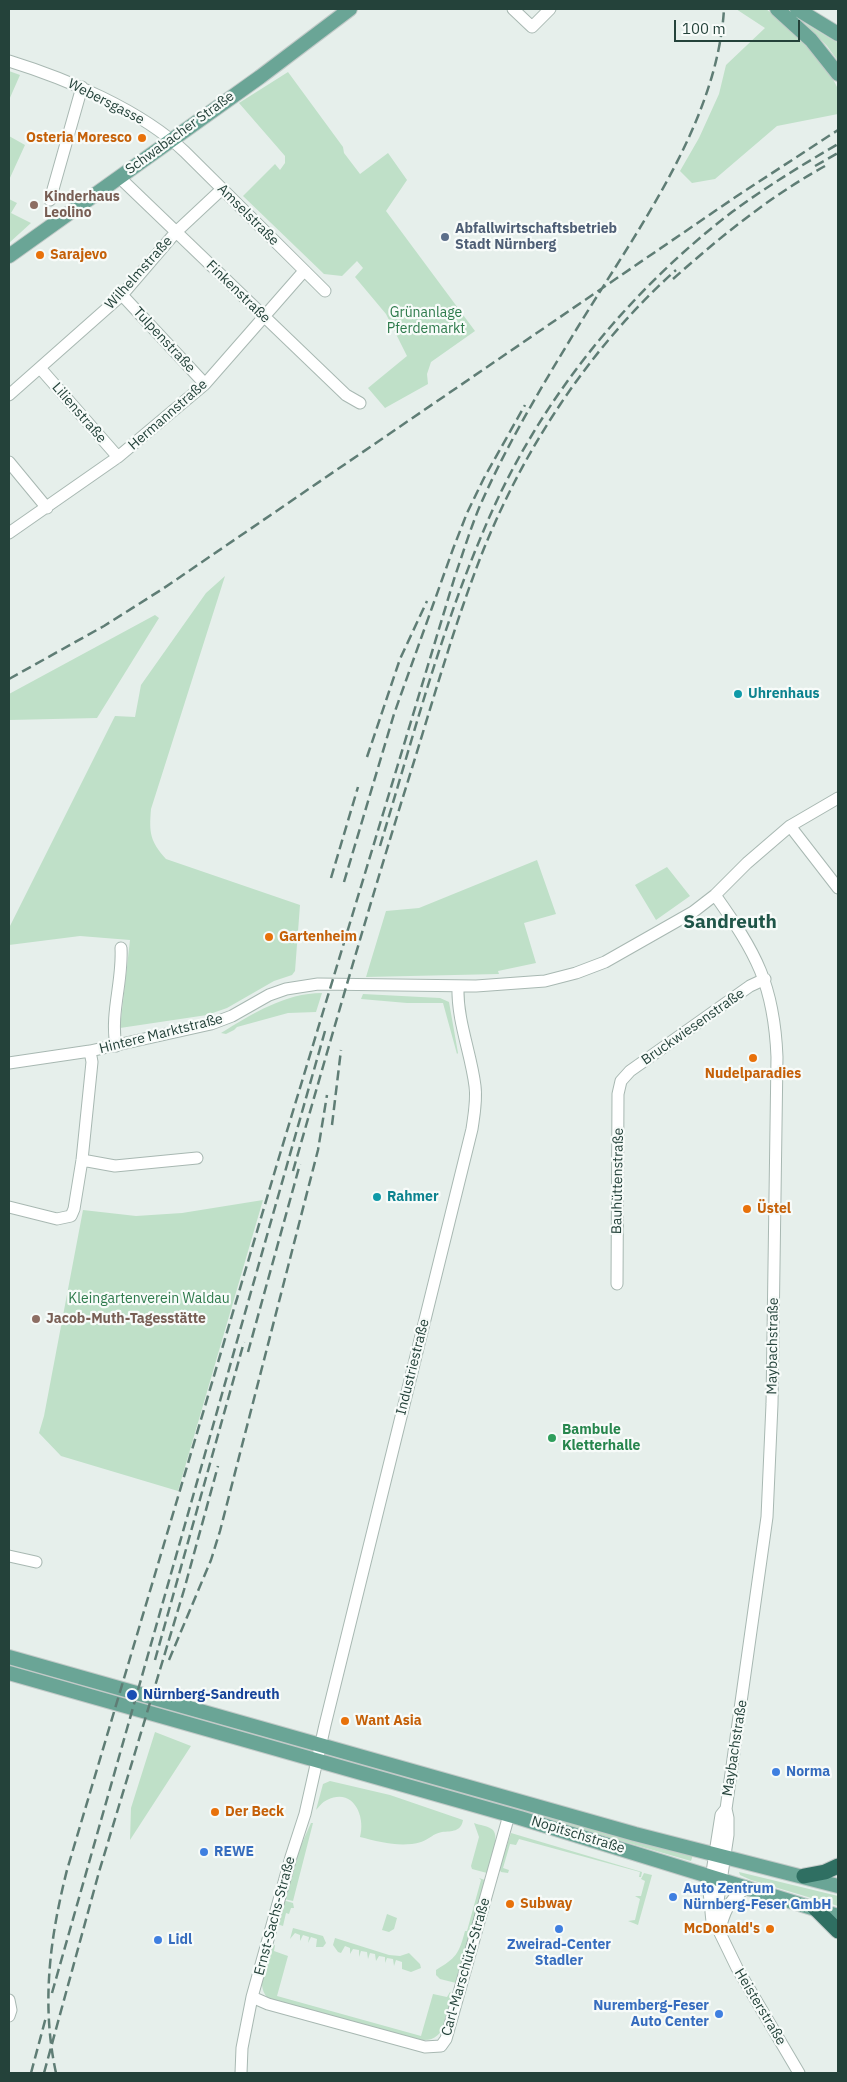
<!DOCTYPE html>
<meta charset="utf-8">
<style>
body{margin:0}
#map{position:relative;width:847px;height:2082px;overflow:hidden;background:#e6efeb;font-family:"IBM Plex Sans",sans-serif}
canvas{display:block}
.frame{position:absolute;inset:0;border:10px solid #24423a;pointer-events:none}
.scale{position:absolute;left:674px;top:20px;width:126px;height:22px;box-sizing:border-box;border:2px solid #24423a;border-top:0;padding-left:6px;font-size:15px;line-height:18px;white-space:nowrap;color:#24423a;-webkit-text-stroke:4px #f7fbf9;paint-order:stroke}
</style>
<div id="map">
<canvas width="847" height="2082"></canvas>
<div class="frame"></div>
<div class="scale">100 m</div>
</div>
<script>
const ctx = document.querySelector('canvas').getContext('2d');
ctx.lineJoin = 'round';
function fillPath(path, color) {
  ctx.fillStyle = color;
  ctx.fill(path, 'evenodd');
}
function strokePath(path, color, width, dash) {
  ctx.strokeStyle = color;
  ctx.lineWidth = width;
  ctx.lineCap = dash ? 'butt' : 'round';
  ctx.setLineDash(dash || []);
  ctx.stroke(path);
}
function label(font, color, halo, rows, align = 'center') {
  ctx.font = font + ' "IBM Plex Sans",sans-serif';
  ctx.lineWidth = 4.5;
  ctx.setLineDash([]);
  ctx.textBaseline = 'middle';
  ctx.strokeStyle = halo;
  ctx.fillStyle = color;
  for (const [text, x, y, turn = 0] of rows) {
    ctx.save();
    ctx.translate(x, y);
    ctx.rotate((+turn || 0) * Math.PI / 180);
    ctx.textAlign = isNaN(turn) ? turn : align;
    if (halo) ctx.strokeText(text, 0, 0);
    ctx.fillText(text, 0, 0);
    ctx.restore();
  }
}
const green = new Path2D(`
 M736,9H766C785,23 829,66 837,87C840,94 838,106 838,114L777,126L715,179L692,183L680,171L699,138L719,94L726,65L765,28Z
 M803,22L838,43V61L827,46Z
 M9,71L20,75L9,100Z
 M288,72L343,147L344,153L360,174L388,153L407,180L386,211L475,331L431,362L427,374L428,384L385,408L368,388L407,356L386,314L355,277L363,268L357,261L342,276L324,274L243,196L275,164L280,170L285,163V156L239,103Z
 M9,136L25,145L9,180Z
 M9,199L17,203L11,213L31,223L9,243Z
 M225,576L151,809C149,833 150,841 166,859L300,905L295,971L292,975L274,981L227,1008L207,1015L120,1028L130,940L80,936L9,945V928L115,716L135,717L141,685L206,593Z
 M155,615L159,618L97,718L9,720V694Z
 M537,860L556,914L524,923L536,963L498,971L499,974L366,977L386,911L419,908Z
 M667,867L690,896L656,920L635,885Z
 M322,993L316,1012L288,1013L237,1027L234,1030L226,1034L221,1033C252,1014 285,993 322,993Z
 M363,994L440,998L449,1002L458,1053L457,1054L443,1003H407L361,999Z
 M263,1200L178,1491L61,1456L39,1433L44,1416L83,1210L136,1216L182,1213Z
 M155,1732L191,1746L130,1840L131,1808Z
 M410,1780L450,1787L693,1855L691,1861Z
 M330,1781L390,1795L463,1820C461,1832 452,1831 442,1832C434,1833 428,1840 421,1842C401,1848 380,1842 360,1837C366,1816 353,1787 327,1800C322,1802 319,1807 316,1810L323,1784Z
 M311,1823H313L293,1901L284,1899L298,1852Z
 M474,1823C479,1825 489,1826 493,1830C500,1838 490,1863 487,1873L472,1869L471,1866L479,1837Z
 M511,1833L642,1872L641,1877H639L640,1872L519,1839L516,1845L510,1844L503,1868L509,1870L508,1873L501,1872L499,1869Z
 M739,1872L838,1896V1906L751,1880L740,1875Z
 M644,1873L652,1875L638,1925L628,1921L635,1920L640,1899L635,1896H641L645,1881L641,1879Z
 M479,1878L485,1880L456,1983L440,1979L436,1975V1970C456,1958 459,1954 465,1931H467L481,1880Z
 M283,1900L293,1903L294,1908H291L289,1914L286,1913L283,1926L277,1924Z
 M387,1914L397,1918L394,1929L389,1932L382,1930Z
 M293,1928L323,1936L326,1943L323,1947H316L317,1939L311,1937L308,1943L309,1937L303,1935L300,1941V1935L295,1933L290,1939Z
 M335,1938L389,1955L400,1956L409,1953L420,1964L421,1968L411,1972L402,1969V1962L396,1960L394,1966L393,1959L387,1958L385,1963V1957L379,1956L376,1961L375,1954L370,1953L368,1959L367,1952L361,1951L359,1957V1950L353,1949L350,1954V1948L345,1946L341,1953L338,1952L333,1945Z
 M275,1945L274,1951L288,1956L277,1996L421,2036L433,1994L447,1997L450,1992L453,1996C448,2013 446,2042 422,2040L270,2000C254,1987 266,1964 270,1947Z`);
const minor = new Path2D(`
 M513,9L532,27L550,9
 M9,61C67,79 141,110 185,152L325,291
 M119,177L346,395L360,403
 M50,200L82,87
 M122,295L205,384
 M40,368L118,457
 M9,395L122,295L176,232L222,189
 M9,462L47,508
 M9,533L118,457L205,384L304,271
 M790,826L838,888
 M715,895C756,953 774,984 777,1057L772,1404L767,1517L726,1809L728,1818V1835L718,1901L719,1931L737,1968L799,2073
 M116,1046C110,1013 123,981 121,948
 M9,1063L90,1051L211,1024L232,1016L269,995L286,989L318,984L476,986L545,981L576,973L605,962L693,912L715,895L747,863L790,826L838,798
 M82,1160L115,1166L197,1158
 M9,1207L57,1219L71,1216L74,1209L82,1160L92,1062L90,1051
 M617,1284L618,1094L621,1081L630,1071L750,986L765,979
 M9,1556L36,1562
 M712,1922L709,1891L721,1815L725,1810
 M721,1925C726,1907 732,1897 748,1887
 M252,1997L268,2004L425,2047L441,2046L446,2039L509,1815
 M9,2000L11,2010L9,2016
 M241,2073L242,2048L252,1997L291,1857L305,1814L325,1725L472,1129C474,1115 477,1100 475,1086C471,1053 457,1021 458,987`);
const major = new Path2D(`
 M777,9L811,40L838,74
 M797,9L838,34
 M9,256L260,77L350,9
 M9,1657L635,1834L838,1886
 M9,1673L520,1818L838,1916`);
const highway = new Path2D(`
 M804,1876L825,1872L838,1866
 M815,1908L838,1931`);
const rail = new Path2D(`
 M815,166L838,153
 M673,279C720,237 769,197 825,166
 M9,679L104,626L164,588L737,196L838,130
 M367,757L400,659L427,601
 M380,846C412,741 440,633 483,532C535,406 624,295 732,212C766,187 802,165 838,144
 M331,878L358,787
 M344,882L394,714L453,549L467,513L484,478L525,405
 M332,1125L341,1050
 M293,1171C330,1042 367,913 407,784C431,708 452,631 481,556C523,449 590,347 676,270
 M248,1352L300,1164
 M155,1660L244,1342
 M169,1660L211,1560L220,1531L318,1150L327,1095
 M52,1993L325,1031
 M31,2073L46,2017
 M44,2073L99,1872L184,1590L218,1466
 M56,2073C41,2004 50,1937 67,1870L280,1154L455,576C463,553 470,530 479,508C505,448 539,391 573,335C632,237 717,126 724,9`);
const markers = [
 [142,138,5,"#e8710a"],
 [34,205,5,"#8d6e63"],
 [445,237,5,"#5c6f8a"],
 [40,255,5,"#e8710a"],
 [738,694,5,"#0f9aa8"],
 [269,937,5,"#e8710a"],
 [753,1058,5,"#e8710a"],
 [377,1197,5,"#0f9aa8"],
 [747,1209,5,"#e8710a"],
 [36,1319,5,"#8d6e63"],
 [552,1438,5,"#2e9e5b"],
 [132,1695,6,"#1a4fb4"],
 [345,1721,5,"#e8710a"],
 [776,1772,5,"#3f7fe0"],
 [215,1812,5,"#e8710a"],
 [204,1852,5,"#3f7fe0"],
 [673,1897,5,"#3f7fe0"],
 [510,1904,5,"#e8710a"],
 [559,1929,5,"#3f7fe0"],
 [770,1929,5,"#e8710a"],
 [158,1940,5,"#3f7fe0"],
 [719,2014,5,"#3f7fe0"]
];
const streetNames = [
 ["Webersgasse",106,102,27],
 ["Schwabacher Straße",180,133,-36],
 ["Amselstraße",248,215,45],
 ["Wilhelmstraße",139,273,-48],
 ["Finkenstraße",238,292,44],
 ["Tulpenstraße",164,340,47],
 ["Lilienstraße",79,413,49],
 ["Hermannstraße",168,415,-41],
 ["Bruckwiesenstraße",693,1027,-35],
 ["Hintere Marktstraße",161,1034,-14],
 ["Bauhüttenstraße",618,1181,-89],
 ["Maybachstraße",773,1346,-89],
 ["Industriestraße",413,1367,-76],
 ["Maybachstraße",735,1748,-81],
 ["Nopitschstraße",578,1835,17],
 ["Ernst-Sachs-Straße",275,1916,-75],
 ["Carl-Marschütz-Straße",466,1967,-74],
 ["Heisterstraße",760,2007,59]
];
const foodNames = [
 ["Osteria Moresco",132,138,"right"],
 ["Sarajevo",50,255],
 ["Gartenheim",279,937],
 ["Nudelparadies",753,1074,"center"],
 ["Üstel",757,1209],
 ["Want Asia",355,1721],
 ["Der Beck",225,1812],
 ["Subway",520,1904],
 ["McDonald's",760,1929,"right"]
];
const educationNames = [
 ["Kinderhaus",44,197],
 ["Leolino",44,213],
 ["Jacob-Muth-Tagesstätte",46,1319]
];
const serviceNames = [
 ["Abfallwirtschaftsbetrieb",455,229],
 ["Stadt Nürnberg",455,245]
];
const parkNames = [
 ["Grünanlage",426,313],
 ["Pferdemarkt",426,329],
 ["Kleingartenverein Waldau",149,1299]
];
const cultureNames = [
 ["Uhrenhaus",748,694],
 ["Rahmer",387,1197]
];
const leisureNames = [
 ["Bambule",562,1430],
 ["Kletterhalle",562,1446]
];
const transitNames = [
 ["Nürnberg-Sandreuth",143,1695]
];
const shopNames = [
 ["Norma",786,1772],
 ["REWE",214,1852],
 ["Auto Zentrum",683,1889],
 ["Nürnberg-Feser GmbH",683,1905],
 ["Lidl",168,1940],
 ["Zweirad-Center",559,1945,"center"],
 ["Stadler",559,1961,"center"],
 ["Nuremberg-Feser",709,2006,"right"],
 ["Auto Center",709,2022,"right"]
];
const districtNames = [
 ["Sandreuth",730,923]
];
fillPath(green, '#bfe0c8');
strokePath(minor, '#a8b8b2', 13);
strokePath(major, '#c2cac8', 16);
strokePath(highway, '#c2cac8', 17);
strokePath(minor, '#fff', 11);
strokePath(major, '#6aa596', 14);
strokePath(highway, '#2f6f62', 15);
strokePath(rail, '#5f7d75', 2.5, [10, 5]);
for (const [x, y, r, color] of markers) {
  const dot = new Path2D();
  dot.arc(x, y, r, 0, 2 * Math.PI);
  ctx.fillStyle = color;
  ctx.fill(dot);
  strokePath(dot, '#f7fbf9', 2);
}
label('14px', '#24423a', '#f7fbf9', streetNames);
label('bold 14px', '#c56008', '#f7fbf9', foodNames, 'left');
label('bold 14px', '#785e54', '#f7fbf9', educationNames, 'left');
label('bold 14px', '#4e5e75', '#f7fbf9', serviceNames, 'left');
label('14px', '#2d7a4b', '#f7fbf9', parkNames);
label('bold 14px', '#0d838f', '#f7fbf9', cultureNames, 'left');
label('bold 14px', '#27864d', '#f7fbf9', leisureNames, 'left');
label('bold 14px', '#164399', '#f7fbf9', transitNames, 'left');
label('bold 14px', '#366cbe', '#f7fbf9', shopNames, 'left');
label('bold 19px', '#1f5548', '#f7fbf9', districtNames);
</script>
